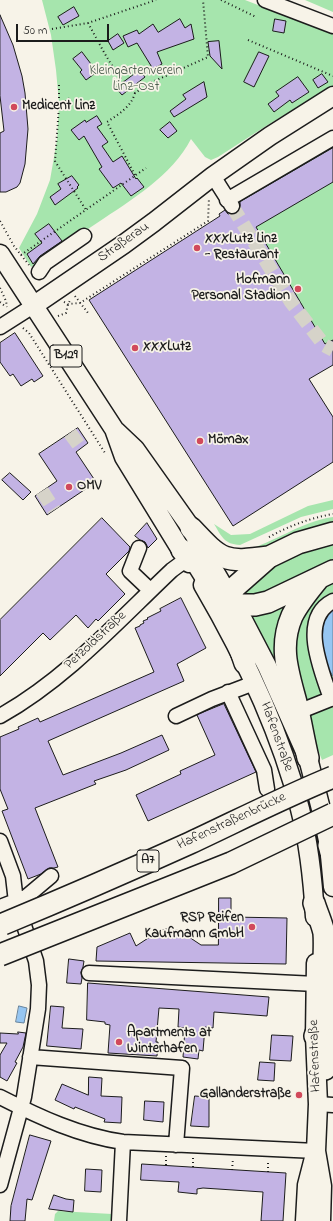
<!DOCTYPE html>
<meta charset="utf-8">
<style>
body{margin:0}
#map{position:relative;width:333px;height:1221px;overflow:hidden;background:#f7f3e8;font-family:"Indie Flower",sans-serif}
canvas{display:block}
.scale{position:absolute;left:16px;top:24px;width:93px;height:18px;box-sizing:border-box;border:2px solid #1c1c1c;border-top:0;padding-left:5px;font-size:12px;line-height:14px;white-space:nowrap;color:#1c1c1c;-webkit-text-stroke:3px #f7f3e8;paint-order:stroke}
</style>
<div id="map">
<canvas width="333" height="1221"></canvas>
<div class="scale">50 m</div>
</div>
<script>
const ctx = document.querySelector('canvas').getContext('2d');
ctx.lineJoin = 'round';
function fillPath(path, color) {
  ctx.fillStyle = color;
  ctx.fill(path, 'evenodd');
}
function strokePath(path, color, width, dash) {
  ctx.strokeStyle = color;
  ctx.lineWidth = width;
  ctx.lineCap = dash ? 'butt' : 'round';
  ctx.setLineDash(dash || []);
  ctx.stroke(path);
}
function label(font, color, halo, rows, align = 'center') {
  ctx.font = font + ' "Indie Flower",sans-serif';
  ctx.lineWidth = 3.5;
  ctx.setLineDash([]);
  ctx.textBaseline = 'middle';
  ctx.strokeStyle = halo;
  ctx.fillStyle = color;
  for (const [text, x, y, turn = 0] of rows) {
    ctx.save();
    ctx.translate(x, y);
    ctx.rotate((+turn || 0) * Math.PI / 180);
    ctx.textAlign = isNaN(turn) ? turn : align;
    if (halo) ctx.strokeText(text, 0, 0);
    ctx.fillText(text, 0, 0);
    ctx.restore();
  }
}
const green = new Path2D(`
 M42,0H245L333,34V86L266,126L218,157L211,160L205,157L191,139C172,176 131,200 97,223C75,238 53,252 31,267L19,248L37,214L50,180L57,140L59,103L56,70L51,35Z
 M305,0H333V12Z
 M333,147V365L313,376L219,214Z
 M333,500V509L301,517L240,545C224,544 222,537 214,524L231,535L250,534L308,506Z
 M333,517V523L255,554L243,551C274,543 300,522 333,517Z
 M333,541V560L325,564L286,589L240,599L247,583L299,551Z
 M333,583V755L322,760L301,707L292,630L315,591Z
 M292,599L279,673L263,639L251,617V614Z
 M58,1211L112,1214L111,1221H54L55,1214Z`);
const water = new Path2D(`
 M333,606V676L325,663L317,630Z
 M19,1006L27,1008L24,1023L16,1022Z`);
const building = new Path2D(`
 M74,7L79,16L63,25L58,17Z
 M0,15L13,45L22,76L25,93L28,129L25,164L20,183L17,187L6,192H0V133L4,131L0,96Z
 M180,19L185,28L191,24L194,39L157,52L162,64L153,69L137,43L128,47L123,36L137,30L139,34L153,24L158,32Z
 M275,19L286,21L284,33L273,31Z
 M118,34L124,43L113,50L108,41Z
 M219,41L222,69L210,56L208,42Z
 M82,52L97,72L86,80L80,72L82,70L73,59Z
 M259,52L269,56L254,87L244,82Z
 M140,70L145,77L122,95L116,88Z
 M322,74L328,82L318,88L313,80Z
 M298,77L309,92L292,103L290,100L274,112L268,104L279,96L276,92Z
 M204,82L207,97L174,117L170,111L186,99L183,95Z
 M97,116L102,124L97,127L108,142L102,146L113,162L122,156L136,179L137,178L144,187L131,196L121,183L113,188L99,169L102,167L84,136L79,140L71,130L85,120L86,122Z
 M170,122L177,131L168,138L160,130Z
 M333,148V182L256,227L325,344L333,340V365L309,379L333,417V462L233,526L89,300L220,216L219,214L225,210L228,214L236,213L240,210V202Z
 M72,176L79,185L77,187L78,188L55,205L50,197L61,189L58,184Z
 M49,224L62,241L40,256L33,264L27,254L42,243L35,234Z
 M15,333L43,376L34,382L32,379L21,386L13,374L10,376L0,362V343Z
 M78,428L88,443L76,452L96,482L47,515L35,496L57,481L39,454Z
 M10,473L31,492L23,500L2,480Z
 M102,518L130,547L129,551L106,574L125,594L98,621L96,619L88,628L76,615L50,640L43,633L0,676V620Z
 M147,523L157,539L148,548L145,542L140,540L135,536Z
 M181,598L206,648L177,664L184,681L48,741L63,775L121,753L162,735L169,750L126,770L94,781L96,784L35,808L58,867L54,868H49L41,874L28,879L2,811L8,809L0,789V737L19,729L18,727L38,718L40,722L154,672L135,628L140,626V625L144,623L143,621L148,619L147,618L161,611L160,609Z
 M224,704L256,772L148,821L136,795L181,774L180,771L215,755L197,715Z
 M219,898H231V917L287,918L286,964L96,961L97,947L130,933L136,946L159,931L170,928L180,931L201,945H218Z
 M69,959L84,961L83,967L81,972L82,978L81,984L67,983Z
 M88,983L269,997L267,1016L214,1012L213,1028L205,1027L203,1051L199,1050L198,1059L183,1057L185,1028L178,1027L179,1009L159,1008L156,1042H158L157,1056L108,1053L110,1025L105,1024V1022L87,1020Z
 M51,1006L64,1007L62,1028L83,1029L81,1049L47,1046Z
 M18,1032L26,1033L23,1047L15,1062L17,1063L7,1081L0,1077V1055L7,1043H0V1033L18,1034Z
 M272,1035L293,1036L291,1061L270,1060Z
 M260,1062L275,1063L274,1081L258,1080Z
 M89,1077L102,1078L101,1096L122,1097L121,1123L104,1122L105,1119L75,1107L74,1109L55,1100L62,1084L88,1095Z
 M195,1096L209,1097V1127L191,1126Z
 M145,1101L164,1102L163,1122L144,1120Z
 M30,1135L51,1141L32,1200L27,1199L25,1221H10L11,1206Z
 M142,1164L286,1173L283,1221H261L263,1192L203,1188L197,1189V1194L178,1192L179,1182L141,1180Z
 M86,1169L102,1170L101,1192L85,1191Z
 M54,1195L66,1199L74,1200L73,1212L49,1209Z`);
const minorTunnel = new Path2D(`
 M232,206L291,302L324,345L333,350
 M70,433L81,448
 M42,491L54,510`);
const path = new Path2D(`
 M221,0L256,17
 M88,23C101,46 114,75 135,93L150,83L208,57L203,0
 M52,29L88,23L156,0
 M248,40L333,76
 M59,85V106L55,161L58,166L86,210
 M135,93C131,107 119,114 107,122L135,175
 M59,106L70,98
 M0,221L14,246L29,265
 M21,255L146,168
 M0,288L6,301L7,307
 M75,296L88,313
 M0,302L6,307
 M64,302L68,304L80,303L208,221L209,198
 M58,316L66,313L68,304L71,299
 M23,328L29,333L105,453
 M269,537C289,526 310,518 333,514
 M166,1165V1156
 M193,1167V1158
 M232,1170L233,1159
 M268,1172V1161`);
const minor = new Path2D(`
 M265,0L333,26
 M213,176L232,206
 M227,200L333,138
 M39,272L45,263L84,236
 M0,327L33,306
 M139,548L130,571L150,590
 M228,692L264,770L267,789
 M331,699C322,671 298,619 333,601
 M298,712L333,698
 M0,716C66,679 118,621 172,570L187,559
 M176,716L212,699L254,683
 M0,841L13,876L16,902L36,961L39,985L38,1009L24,1097L0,1185
 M0,907L26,897L51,876
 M89,973L316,984
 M30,1057L182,1068L176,1145
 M0,1097C39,1117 80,1136 123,1142L316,1151
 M318,1104L333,1105
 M119,1221L123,1142`);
const major = new Path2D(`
 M0,254L114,429L124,457L189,563
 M33,306L124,244L154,222L213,176L270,136L333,96
 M116,431L135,449L191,528L201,548L243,620L267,666L308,758L322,813L329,845L333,887
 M203,585C244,655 280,730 300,809C309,844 313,881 315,917
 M316,963L315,1036L318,1104L316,1151L322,1186L321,1221
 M325,1068L333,1016
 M305,1221L307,1185L315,1154`);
const highway = new Path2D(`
 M191,528C222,561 224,563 269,557
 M182,550L197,563L217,595L228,601L242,605H255L268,602L333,571
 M245,663L228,613V603L231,593L235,587L269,557L298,543L333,533
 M308,758C304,741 301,723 297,706C289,675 278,648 292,616C299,602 309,590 319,578
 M329,845L333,859
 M314,903C317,913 322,923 324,933C326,954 319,984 333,1000
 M315,1036L326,1005L333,995
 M325,1069L333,1054`);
const highwayBridge = new Path2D(`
 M3,924C66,898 128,871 190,843C237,821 284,797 333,777
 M0,955L231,863L333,814`);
const markers = [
 [14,107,4,"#d1495b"],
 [197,248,4,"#d1495b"],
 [298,289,4,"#d1495b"],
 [135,348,4,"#d1495b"],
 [200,441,4,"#d1495b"],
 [69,487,4,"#d1495b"],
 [252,927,4,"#d1495b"],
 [119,1042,4,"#d1495b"],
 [299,1095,4,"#d1495b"]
];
const shields = [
 [66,356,32],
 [148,861,22]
];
const shieldNames = [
 ["B129",66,356],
 ["A7",148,861]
];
const parkNames = [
 ["Kleingartenverein",136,72],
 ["Linz-Ost",136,88]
];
const poiNames = [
 ["Medicent Linz",22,107],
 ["XXXLutz Linz",205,240],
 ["- Restaurant",205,256],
 ["Hofmann",290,281,"right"],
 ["Personal Stadion",290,297,"right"],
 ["XXXLutz",143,348],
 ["Mömax",208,441],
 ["OMV",77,487],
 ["RSP Reifen",244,919,"right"],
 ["Kaufmann GmbH",244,935,"right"],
 ["Apartments at",127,1034],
 ["Winterhafen",127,1050],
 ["Gallanderstraße",291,1095,"right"]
];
const streetNames = [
 ["Straßerau",124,243,-35],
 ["Petzoldstraße",96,641,-43],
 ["Hafenstraße",276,737,70],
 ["Hafenstraßenbrücke",232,822,-25],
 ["Hafenstraße",316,1056,-92]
];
fillPath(green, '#a6e5ad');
fillPath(water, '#96c6f2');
strokePath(water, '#65829c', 1);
fillPath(building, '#c3b3e4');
strokePath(building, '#1c1c1c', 1);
strokePath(minorTunnel, '#d6d3c9', 14, [14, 7]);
strokePath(minor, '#1c1c1c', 17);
strokePath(major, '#1c1c1c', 21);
strokePath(highway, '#1c1c1c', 24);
strokePath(path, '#1c1c1c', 2, [1, 3]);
strokePath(minor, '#f7f3e8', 14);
strokePath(major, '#f7f3e8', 18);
strokePath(highway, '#f7f3e8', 21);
strokePath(highwayBridge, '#1c1c1c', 24, []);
strokePath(highwayBridge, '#f7f3e8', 21);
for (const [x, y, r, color] of markers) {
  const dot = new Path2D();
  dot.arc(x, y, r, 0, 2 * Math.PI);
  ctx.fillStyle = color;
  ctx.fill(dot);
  strokePath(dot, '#f7f3e8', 1.5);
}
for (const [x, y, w] of shields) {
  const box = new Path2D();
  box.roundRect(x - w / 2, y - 11, w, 22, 3);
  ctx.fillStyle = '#f7f3e8';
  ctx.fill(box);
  strokePath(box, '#1c1c1c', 1);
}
label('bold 13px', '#1c1c1c', null, shieldNames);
label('14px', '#455848', '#f7f3e8', parkNames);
label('bold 14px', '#1c1c1c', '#f7f3e8', poiNames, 'left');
label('14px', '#1c1c1c', '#f7f3e8', streetNames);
</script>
